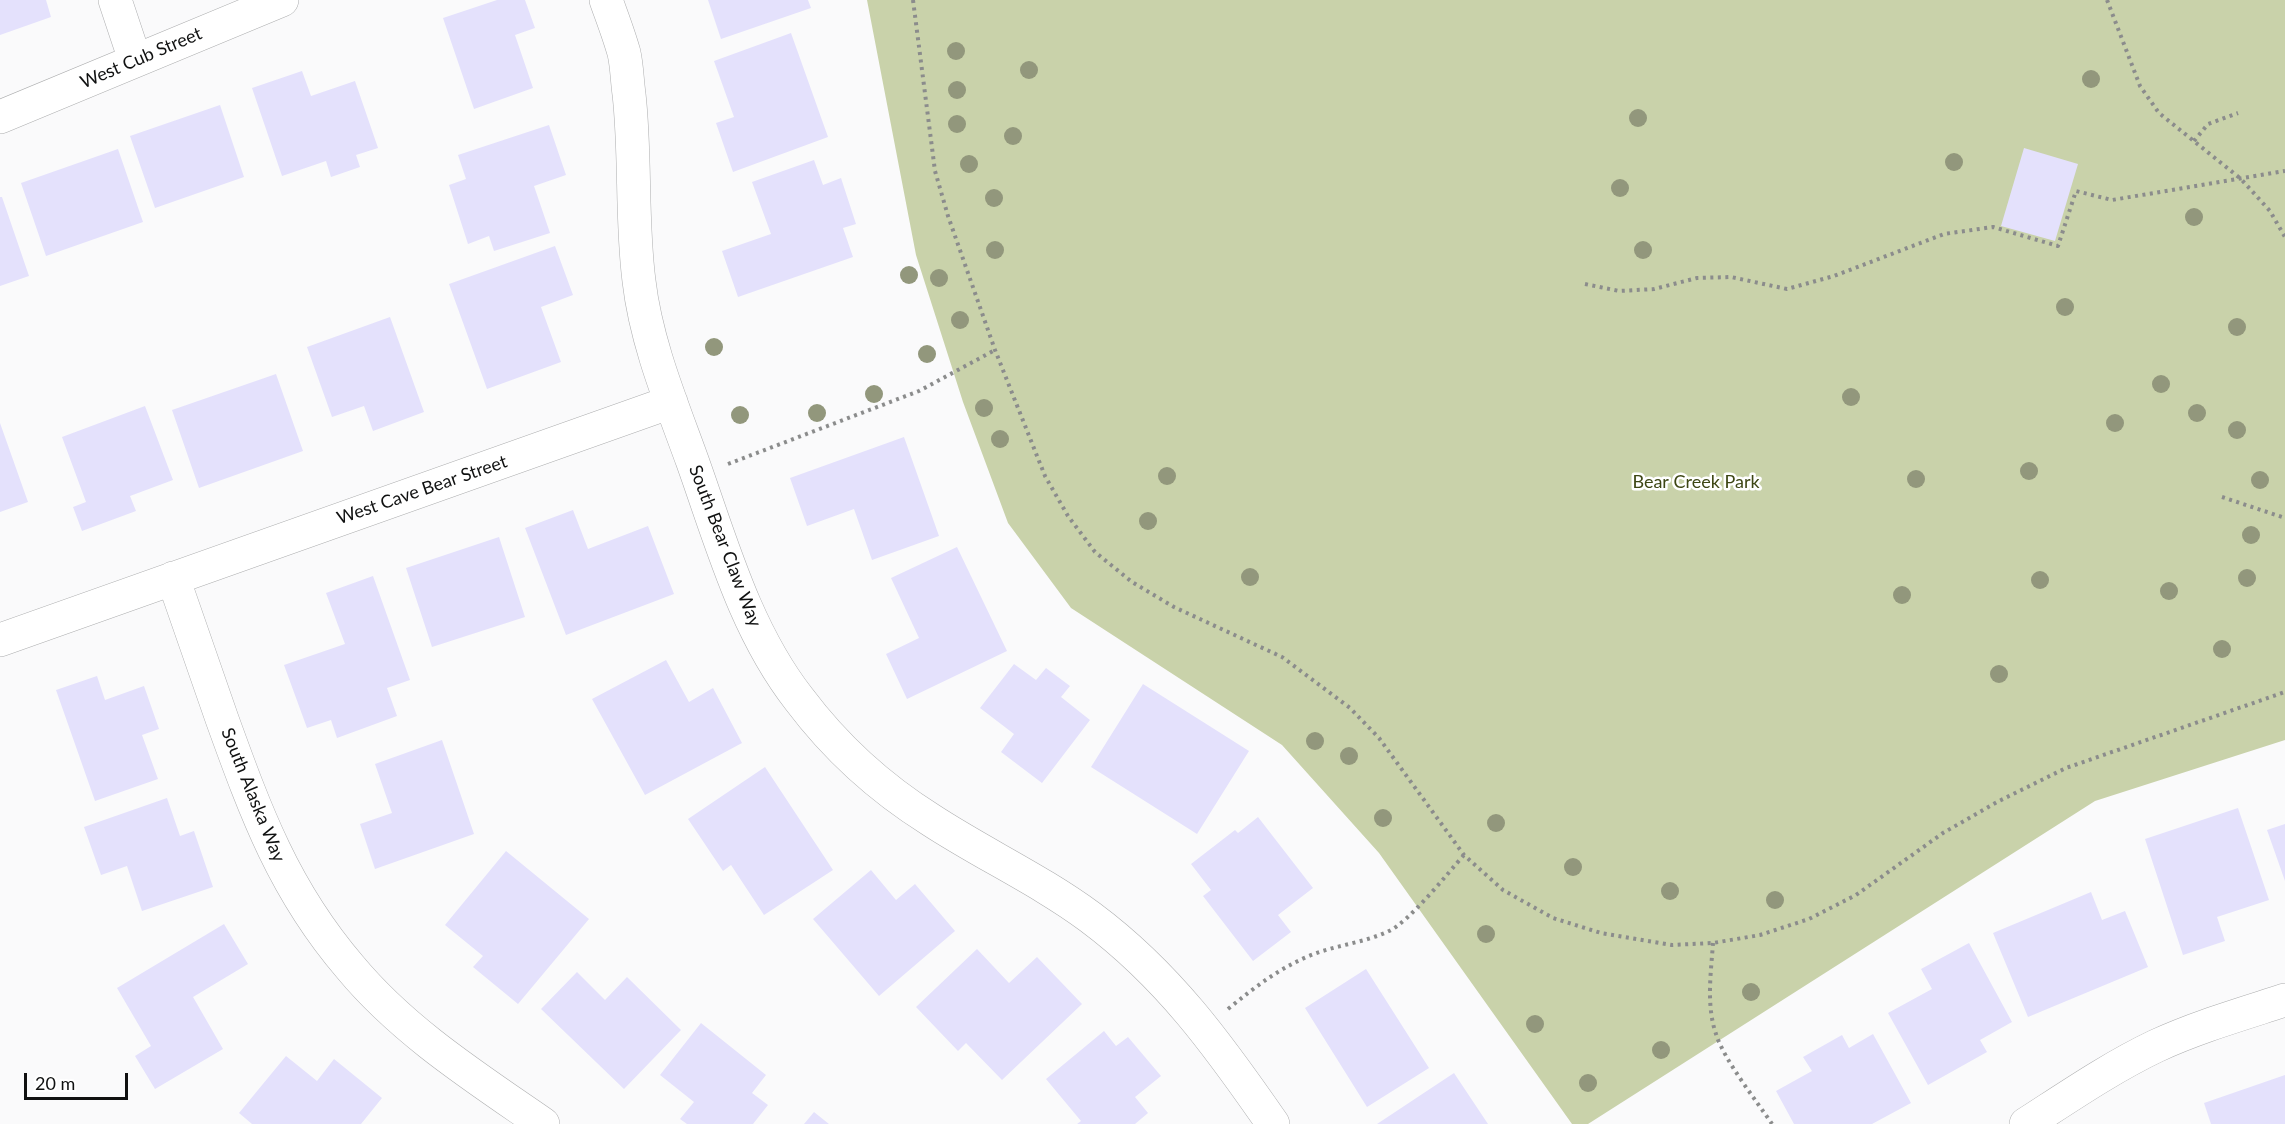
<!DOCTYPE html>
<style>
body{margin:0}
#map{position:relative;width:2285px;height:1124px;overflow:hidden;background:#fafafb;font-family:Lato,sans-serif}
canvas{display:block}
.scale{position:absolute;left:24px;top:1073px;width:104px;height:27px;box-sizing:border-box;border:3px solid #101111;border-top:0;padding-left:8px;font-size:18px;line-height:21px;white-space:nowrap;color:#101111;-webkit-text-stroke:4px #fff;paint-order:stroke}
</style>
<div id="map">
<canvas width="2285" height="1124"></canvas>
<div class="scale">20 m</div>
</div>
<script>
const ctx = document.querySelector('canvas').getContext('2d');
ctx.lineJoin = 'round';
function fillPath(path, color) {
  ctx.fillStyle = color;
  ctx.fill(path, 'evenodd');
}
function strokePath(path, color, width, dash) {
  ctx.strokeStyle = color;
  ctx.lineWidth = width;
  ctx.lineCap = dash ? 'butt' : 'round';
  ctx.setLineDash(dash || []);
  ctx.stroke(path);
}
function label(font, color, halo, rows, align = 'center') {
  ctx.font = font + ' Lato,sans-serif';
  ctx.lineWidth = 5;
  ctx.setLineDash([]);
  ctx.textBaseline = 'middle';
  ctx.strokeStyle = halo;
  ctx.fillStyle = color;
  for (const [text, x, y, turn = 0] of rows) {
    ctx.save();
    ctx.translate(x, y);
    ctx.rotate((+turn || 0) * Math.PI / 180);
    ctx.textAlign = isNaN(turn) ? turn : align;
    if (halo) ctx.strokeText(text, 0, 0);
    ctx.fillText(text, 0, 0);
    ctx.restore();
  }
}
const green = new Path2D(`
 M867,0H2285V740L2095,801L1588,1124H1572L1379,853L1282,745L1071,608L1008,523L963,402L916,255Z`);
const building = new Path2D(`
 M0,0H46L51,17L0,35Z
 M497,0H525L535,28L515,35L533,88L474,109L443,18Z
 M708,0H808L811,8L721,39Z
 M791,33L828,137L733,172L716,123L734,117L714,61Z
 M302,71L311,96L355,81L378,148L356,155L360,167L331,177L326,161L282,176L252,88Z
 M220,105L244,177L155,208L130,136Z
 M549,125L566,175L534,186L550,233L494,251L489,236L468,244L449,185L466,179L458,155Z
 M2024,148L2078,164L2055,241L2001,226Z
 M118,149L143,222L46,256L21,183Z
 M814,160L823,185L841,178L856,224L843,228L853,257L738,297L722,251L771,234L752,182Z
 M0,197H2L29,276L0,286Z
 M555,246L573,295L541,307L561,362L487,389L449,284Z
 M390,317L424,412L373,431L364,406L332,417L307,347Z
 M276,374L303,451L199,488L172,410Z
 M145,406L173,480L130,496L136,511L82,531L73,507L86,502L62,437Z
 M0,423L28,502L0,512Z
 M904,437L939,536L872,560L854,509L807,526L790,478Z
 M573,510L588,549L648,526L674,594L566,635L525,528Z
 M499,537L525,617L432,647L406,568Z
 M957,547L1007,651L907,699L886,654L919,638L891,578Z
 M373,576L410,680L387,688L397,716L337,738L331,720L307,728L284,665L345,644L326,593Z
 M666,660L689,702L713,688L742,743L645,795L592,699Z
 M1014,664L1036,680L1046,668L1070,686L1061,697L1090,720L1042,783L1001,752L1014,734L980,708Z
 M97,676L105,700L144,686L159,729L142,735L158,779L95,801L56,690Z
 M1143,684L1249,751L1197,834L1091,767Z
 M442,740L474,834L375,869L360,824L392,813L375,764Z
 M765,767L833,870L764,915L731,865L723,871L688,819Z
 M167,798L180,836L194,831L213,887L142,911L127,866L101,875L84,827Z
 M2238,808L2269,900L2217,917L2225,941L2183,955L2145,839Z
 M1258,817L1313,888L1278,915L1291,932L1253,961L1203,896L1211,890L1191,864L1235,830L1238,833Z
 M2285,824V881L2267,830Z
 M506,851L589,919L518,1004L473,967L483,956L445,925Z
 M871,870L896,900L915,884L955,931L879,996L813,919Z
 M2091,892L2102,920L2125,911L2148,967L2028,1017L1993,933Z
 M224,924L248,964L193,997L223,1049L155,1089L135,1056L151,1046L117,988Z
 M1969,943L2012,1022L1980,1040L1987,1052L1928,1085L1888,1013L1932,989L1921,969Z
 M977,949L1009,983L1037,957L1082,1004L1002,1080L966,1043L958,1051L916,1007Z
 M1366,969L1429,1068L1367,1107L1305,1008Z
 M577,972L605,1000L627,977L681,1030L624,1089L541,1009Z
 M701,1023L766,1075L752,1093L768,1105L753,1124H687L680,1119L694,1102L660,1075Z
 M1104,1031L1116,1046L1128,1037L1161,1076L1135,1097L1148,1113L1135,1124H1077L1081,1121L1046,1079Z
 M1873,1034L1911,1103L1872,1124H1794L1776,1091L1812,1071L1803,1057L1842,1035L1849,1048Z
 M286,1056L317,1081L334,1059L382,1098L361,1124H252L239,1113Z
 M1454,1073L1488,1124H1377Z
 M2285,1075V1124H2211L2204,1103Z
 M814,1112L829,1124H804Z`);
const path = new Path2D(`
 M913,0L935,171L948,216L995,350L1045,476L1068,516L1095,552L1132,582L1174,607L1282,657L1350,708L1379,738L1464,855L1503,890L1553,918L1601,933L1672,945L1713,943L1760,935L1809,919L1856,895L1943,833L1997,802L2066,768L2285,692
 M2107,0L2140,86L2159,113L2241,179L2270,211L2285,237
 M2194,141L2208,124L2238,113
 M1585,284L1619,291L1654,289L1697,278L1731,277L1787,289L1834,276L1944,234L1993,227L2058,246L2076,191L2112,200L2285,171
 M728,464L919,391L995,350
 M2222,497L2285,518
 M1713,943C1711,973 1706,1005 1716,1034C1724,1060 1756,1100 1772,1124
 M1228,1009C1255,987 1278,969 1309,956C1335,945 1364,943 1389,931C1410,921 1447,874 1464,855`);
const minor = new Path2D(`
 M115,0L135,60
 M606,0C612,17 619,35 624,53C627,66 627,80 629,94C636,156 631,219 639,281C646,342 671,402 692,460C721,541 745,630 799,699C835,747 880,788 931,820C983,854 1040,880 1090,917C1168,975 1219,1046 1273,1124
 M0,117L282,0
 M173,578C189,625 206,672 222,719C256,813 284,890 350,967C403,1031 475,1077 543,1124
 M0,640L671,402
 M2026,1124C2068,1097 2110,1068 2156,1046C2197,1027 2242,1014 2285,1000`);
const trees = [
 [956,51],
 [1029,70],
 [2091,79],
 [957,90],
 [1638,118],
 [957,124],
 [1013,136],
 [1954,162],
 [969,164],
 [1620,188],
 [994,198],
 [2194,217],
 [995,250],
 [1643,250],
 [909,275],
 [939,278],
 [2065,307],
 [960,320],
 [2237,327],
 [714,347],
 [927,354],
 [2161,384],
 [874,394],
 [1851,397],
 [984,408],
 [817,413],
 [2197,413],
 [740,415],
 [2115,423],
 [2237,430],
 [1000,439],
 [2029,471],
 [1167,476],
 [1916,479],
 [2260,480],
 [1148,521],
 [2251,535],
 [1250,577],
 [2247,578],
 [2040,580],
 [2169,591],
 [1902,595],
 [2222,649],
 [1999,674],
 [1315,741],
 [1349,756],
 [1383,818],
 [1496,823],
 [1573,867],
 [1670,891],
 [1775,900],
 [1486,934],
 [1751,992],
 [1535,1024],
 [1661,1050],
 [1588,1083]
];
const streetNames = [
 ["West Cub Street",141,58,-23],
 ["West Cave Bear Street",422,490,-19],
 ["South Bear Claw Way",725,546,69],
 ["South Alaska Way",253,795,68]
];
const parkNames = [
 ["Bear Creek Park",1696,482]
];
fillPath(green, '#c9d2aa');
fillPath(building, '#e4e1fc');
strokePath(minor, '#adaeaf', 34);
strokePath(path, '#8b8c8c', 4, [3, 4.5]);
strokePath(minor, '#fff', 33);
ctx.fillStyle = '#92977c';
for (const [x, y] of trees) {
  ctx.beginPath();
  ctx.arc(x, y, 9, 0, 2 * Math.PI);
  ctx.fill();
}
label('18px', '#101111', '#fff', streetNames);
label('18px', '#3d4614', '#fff', parkNames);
</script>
